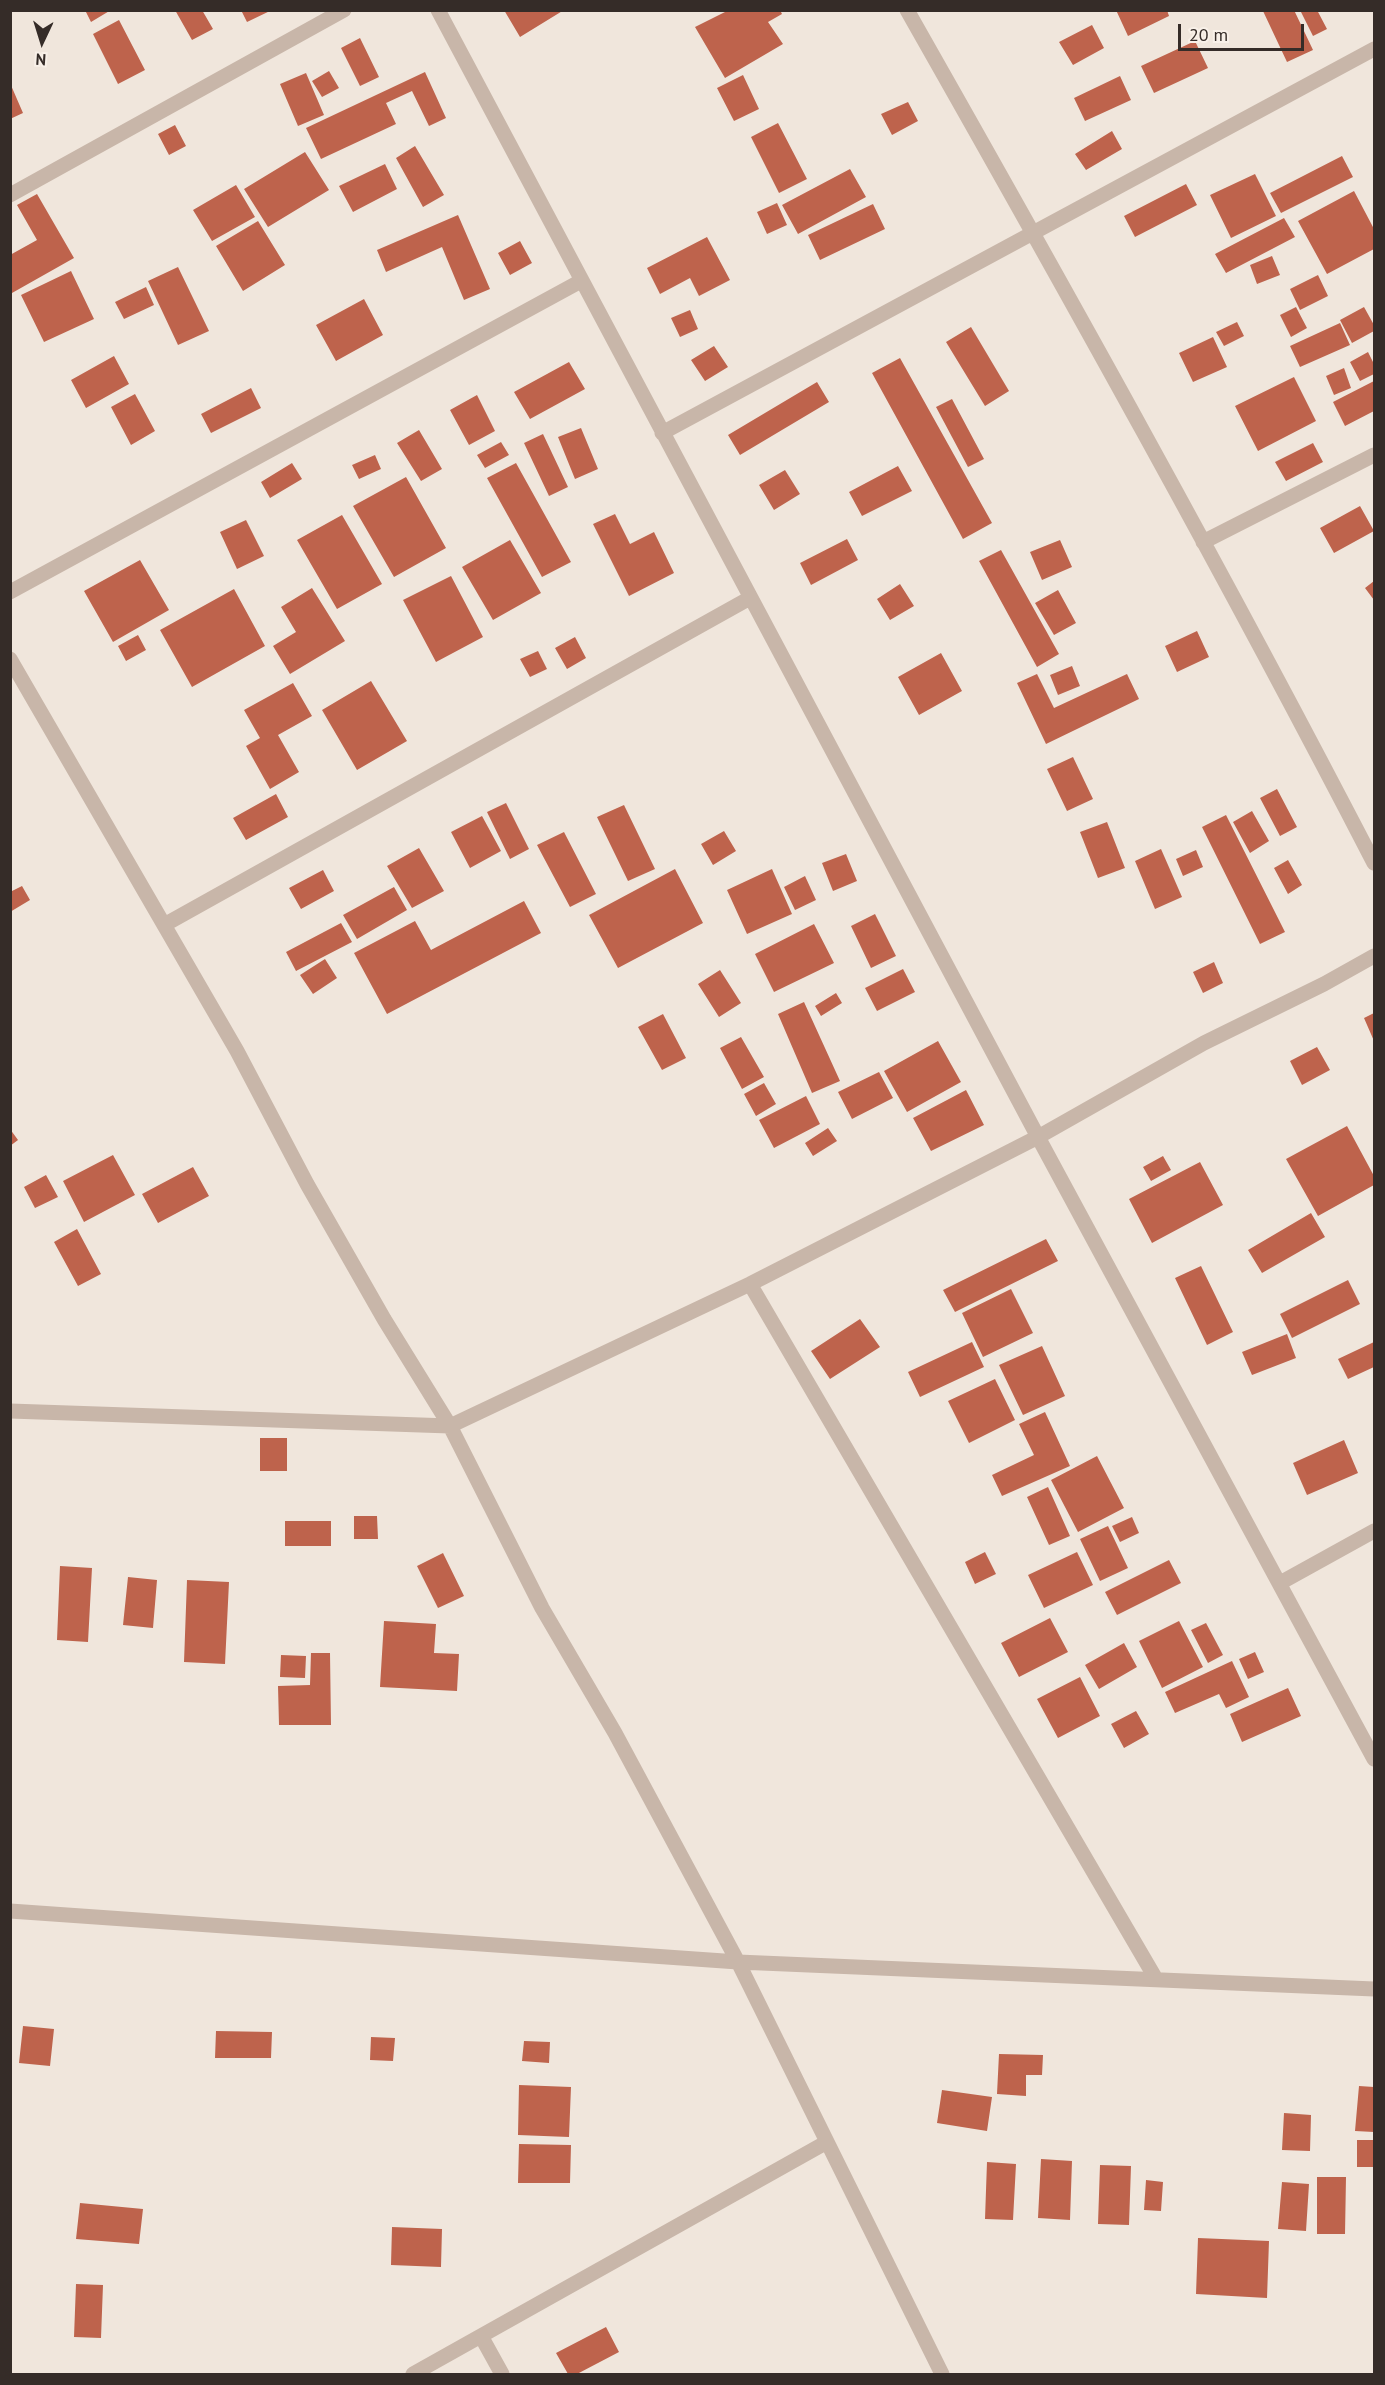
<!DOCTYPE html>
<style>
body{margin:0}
#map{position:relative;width:1385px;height:2385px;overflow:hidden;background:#f0e6dc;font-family:"PT Sans",sans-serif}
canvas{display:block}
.frame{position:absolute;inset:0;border:12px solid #352c28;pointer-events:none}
.north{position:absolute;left:12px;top:12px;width:60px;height:60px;-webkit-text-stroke:4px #f8f0e8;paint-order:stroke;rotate:184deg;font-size:16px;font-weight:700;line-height:24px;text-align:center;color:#352c28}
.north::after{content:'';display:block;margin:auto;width:21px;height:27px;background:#352c28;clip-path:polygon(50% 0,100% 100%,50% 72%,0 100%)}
.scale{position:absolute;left:1178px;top:24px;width:126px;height:27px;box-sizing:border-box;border:3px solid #352c28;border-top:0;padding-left:8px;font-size:18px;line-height:21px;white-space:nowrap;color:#352c28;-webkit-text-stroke:4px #f8f0e8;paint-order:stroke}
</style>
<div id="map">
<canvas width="1385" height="2385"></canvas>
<div class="frame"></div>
<div class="north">N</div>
<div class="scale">20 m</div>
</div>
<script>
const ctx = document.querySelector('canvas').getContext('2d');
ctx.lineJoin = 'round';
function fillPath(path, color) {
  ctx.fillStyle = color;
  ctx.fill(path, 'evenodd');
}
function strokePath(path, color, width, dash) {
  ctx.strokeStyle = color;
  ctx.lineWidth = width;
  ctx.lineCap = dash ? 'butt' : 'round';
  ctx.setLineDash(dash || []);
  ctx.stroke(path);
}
const building = new Path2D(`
 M85,10H111L91,22Z
 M175,10H202L213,29L192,40Z
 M241,10H272L247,22Z
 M504,10H564L520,37Z
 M729,10H780L782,14L768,22L783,44L725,78L695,27Z
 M1116,10H1167L1169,16L1128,36Z
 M1294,10L1313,50L1287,62L1263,11Z
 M1300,10H1317L1327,29L1313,36Z
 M119,20L145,70L118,84L93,34Z
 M1092,25L1104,48L1073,65L1059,42Z
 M360,38L379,77L360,86L341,48Z
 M1195,41L1208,68L1154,93L1141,66Z
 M329,71L339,88L322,97L312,81Z
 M425,72L446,118L429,126L412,91L386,103L396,124L321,159L306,128Z
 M306,73L324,115L298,126L280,84Z
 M743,75L759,109L734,121L717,88Z
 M1120,76L1131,100L1085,121L1074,98Z
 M10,83L23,113L10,119Z
 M908,102L918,121L892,135L881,114Z
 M778,123L807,179L779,193L751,137Z
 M175,125L186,146L169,155L158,134Z
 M1112,131L1122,149L1086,170L1075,154Z
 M415,146L444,195L423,207L396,158Z
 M305,152L329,190L268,227L244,189Z
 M1342,156L1353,177L1281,213L1270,193Z
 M385,164L397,189L353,212L339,186Z
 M850,169L866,197L798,234L782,205Z
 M1255,174L1276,216L1231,238L1210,195Z
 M1186,184L1197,205L1135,237L1124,216Z
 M236,185L255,217L212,241L193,210Z
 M1354,191L1374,229V249L1327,274L1298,221Z
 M37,194L74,258L12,293L10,255L37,240L17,205Z
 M777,203L787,225L767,234L757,212Z
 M873,204L885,229L820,260L808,235Z
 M458,215L490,289L464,300L442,247L386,272L377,250Z
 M1284,218L1295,237L1226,273L1215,254Z
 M258,221L285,265L243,291L216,246Z
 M707,237L730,280L699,296L690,278L660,294L647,268Z
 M520,241L532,263L510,275L498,253Z
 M1272,256L1280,275L1257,284L1250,265Z
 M178,267L209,331L178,345L148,281Z
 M71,271L94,319L44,342L21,295Z
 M1318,275L1328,296L1300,310L1290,289Z
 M146,287L154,305L124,319L115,302Z
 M364,299L383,335L336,361L316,325Z
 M1296,307L1307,328L1291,337L1280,315Z
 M1364,307L1374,325V331L1352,343L1340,320Z
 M690,310L698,329L680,337L671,318Z
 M1237,322L1244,336L1224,346L1216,332Z
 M1340,323L1350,345L1300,367L1290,346Z
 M971,327L1009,391L985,406L946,342Z
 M1213,337L1227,367L1193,382L1179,353Z
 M714,346L728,367L705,381L691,360Z
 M1368,352L1374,364V374L1360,381L1350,362Z
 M114,356L129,384L86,408L71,380Z
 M900,358L992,523L963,539L872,373Z
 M569,362L585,389L530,419L514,392Z
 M1344,368L1351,388L1334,395L1326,376Z
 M1294,377L1316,421L1258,451L1235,406Z
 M1374,381V411L1345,426L1333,402Z
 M817,382L829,402L740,455L728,435Z
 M251,388L261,408L211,433L201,414Z
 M135,394L155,431L131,445L111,407Z
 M477,395L495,431L469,445L450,410Z
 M952,399L984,459L968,467L936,407Z
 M581,428L598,469L575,479L558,437Z
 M419,430L442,469L421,481L397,443Z
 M543,434L568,487L549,496L524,443Z
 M501,442L509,455L485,468L477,455Z
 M1313,443L1323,462L1286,481L1275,462Z
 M375,455L381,469L359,479L352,465Z
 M292,463L302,479L270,498L261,482Z
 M516,463L571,562L542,577L487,478Z
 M898,466L912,491L862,516L849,492Z
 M785,470L800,494L774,510L759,485Z
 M406,477L446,548L394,577L353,506Z
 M1360,506L1374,531L1334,553L1320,528Z
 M615,514L630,544L654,532L674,573L629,596L593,524Z
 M342,515L382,584L337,609L297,540Z
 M246,520L264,556L237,569L220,532Z
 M847,539L858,560L811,585L800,563Z
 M510,540L541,593L493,620L462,567Z
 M1060,540L1072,567L1042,580L1030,552Z
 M1001,550L1059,654L1037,667L979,561Z
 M140,560L169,610L113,642L84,591Z
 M451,576L483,637L436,662L403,600Z
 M1374,581V600L1365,588Z
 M900,584L914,606L890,620L877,599Z
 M312,588L345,641L290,674L273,646L296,632L281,607Z
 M234,589L265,646L192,687L160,630Z
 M1058,590L1076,623L1054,635L1035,603Z
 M1197,631L1209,657L1177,672L1165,646Z
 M138,635L146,650L126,661L118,646Z
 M575,637L586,658L567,669L555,648Z
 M538,651L547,669L530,677L520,659Z
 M941,653L962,691L919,715L898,677Z
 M1072,666L1080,686L1058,695L1050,675Z
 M1037,674L1054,708L1127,674L1139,699L1046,744L1017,683Z
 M371,681L407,741L357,770L322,710Z
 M293,683L312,716L278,735L299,772L270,789L246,746L260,738L244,710Z
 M1073,757L1093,799L1067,811L1047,769Z
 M1277,789L1297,827L1280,836L1260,798Z
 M276,794L288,817L246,840L233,818Z
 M506,803L529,849L510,859L487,812Z
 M624,805L655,869L628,881L597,817Z
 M1252,811L1269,841L1250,853L1233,822Z
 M1226,815L1285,932L1260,944L1202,827Z
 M482,816L501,851L470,868L451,832Z
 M1107,822L1125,868L1098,878L1080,832Z
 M724,831L736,851L713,865L701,844Z
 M564,832L596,894L570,907L537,845Z
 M419,848L444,891L412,908L387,866Z
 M1161,849L1182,897L1155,909L1135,861Z
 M1196,850L1203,867L1183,876L1176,859Z
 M846,854L857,881L833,891L822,863Z
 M1288,860L1302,885L1288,894L1274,868Z
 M675,869L703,923L618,968L589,915Z
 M772,869L792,914L747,934L727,890Z
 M323,870L334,891L301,909L289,888Z
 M805,876L816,900L795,910L784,887Z
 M22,886L30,900L10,912V892Z
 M394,887L407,910L357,939L343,915Z
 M524,901L541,933L387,1014L354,953L415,921L431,950Z
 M875,914L896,956L871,968L851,926Z
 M341,923L352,942L296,971L286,952Z
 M814,924L834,963L774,992L755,954Z
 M325,959L337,978L313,994L300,975Z
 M1214,962L1223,983L1203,993L1193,972Z
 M903,969L915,992L877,1011L865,988Z
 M720,970L741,1003L719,1017L698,984Z
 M836,993L842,1003L821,1016L815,1006Z
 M804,1002L840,1081L812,1093L778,1014Z
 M1374,1013V1041L1364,1018Z
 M663,1014L686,1058L662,1070L638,1027Z
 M741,1037L764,1077L742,1089L720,1048Z
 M938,1041L961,1082L907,1112L884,1071Z
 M1317,1047L1330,1070L1302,1085L1290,1061Z
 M879,1072L893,1098L852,1119L838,1092Z
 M764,1083L776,1104L756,1116L744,1094Z
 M966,1090L984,1125L931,1151L913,1118Z
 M806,1096L820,1124L774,1148L759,1120Z
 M1347,1126L1374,1176V1185L1318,1216L1286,1159Z
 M828,1128L837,1141L813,1156L805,1143Z
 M10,1129L18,1140L10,1146Z
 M113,1155L135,1195L84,1222L63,1181Z
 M1163,1156L1171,1170L1151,1181L1143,1167Z
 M1200,1162L1223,1205L1152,1243L1129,1199Z
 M193,1167L209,1196L158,1223L142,1194Z
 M46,1175L58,1197L35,1208L24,1187Z
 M1311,1213L1325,1237L1262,1273L1248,1250Z
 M77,1229L101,1274L78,1286L54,1242Z
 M1046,1239L1058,1261L955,1312L943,1290Z
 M1201,1266L1233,1332L1207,1345L1175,1278Z
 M1348,1280L1360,1304L1292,1338L1280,1314Z
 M1011,1289L1033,1333L983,1357L962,1313Z
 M860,1319L880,1347L830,1379L811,1351Z
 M1287,1334L1296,1358L1252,1375L1242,1352Z
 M972,1342L984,1367L920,1397L908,1372Z
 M1374,1342V1367L1348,1379L1338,1359Z
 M1042,1346L1065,1396L1023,1415L999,1365Z
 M995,1379L1015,1420L969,1443L948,1401Z
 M1045,1412L1070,1466L1002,1496L992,1475L1034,1455L1019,1424Z
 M260,1438H287V1471H260Z
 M1344,1440L1358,1473L1307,1495L1293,1463Z
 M1097,1456L1124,1508L1078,1532L1051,1480Z
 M1048,1487L1070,1536L1049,1545L1027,1497Z
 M354,1516H377L378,1539H354Z
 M1132,1517L1139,1533L1120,1542L1112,1526Z
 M285,1521H331V1546H285Z
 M1108,1526L1128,1568L1100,1581L1080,1539Z
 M985,1552L996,1574L975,1584L965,1562Z
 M1077,1552L1093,1585L1044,1608L1028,1575Z
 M443,1553L464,1596L438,1608L417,1566Z
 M1169,1560L1181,1583L1117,1615L1105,1592Z
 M60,1566L92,1568L88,1642L57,1640Z
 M128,1577L157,1580L153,1628L123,1625Z
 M187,1580L229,1582L225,1664L184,1662Z
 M1050,1618L1068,1652L1019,1677L1001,1643Z
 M384,1621L436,1624L434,1653L459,1654L457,1691L380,1687Z
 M1179,1621L1203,1667L1162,1688L1139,1641Z
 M1206,1623L1223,1655L1208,1663L1191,1630Z
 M1124,1643L1137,1667L1099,1689L1085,1665Z
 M1255,1652L1264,1672L1248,1679L1239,1659Z
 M311,1653H330L331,1725H279L278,1686L310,1685Z
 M281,1655L306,1656L305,1678L280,1677Z
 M1232,1661L1249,1697L1226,1708L1219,1694L1175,1713L1165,1692Z
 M1080,1677L1100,1716L1058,1738L1037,1699Z
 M1288,1688L1301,1716L1242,1742L1230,1714Z
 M1136,1711L1149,1734L1124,1748L1111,1724Z
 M23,2026L54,2029L50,2066L19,2063Z
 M216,2031L272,2032L271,2058H215Z
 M371,2037L395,2038L393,2061L370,2060Z
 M524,2041L550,2042L549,2063L522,2061Z
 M999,2054L1043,2055L1042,2075H1026V2096L997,2094Z
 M519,2085L571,2087L569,2137L518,2135Z
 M1359,2086L1374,2087V2132L1355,2131Z
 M942,2090L992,2097L987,2131L937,2123Z
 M1284,2113L1311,2115L1310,2151L1282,2150Z
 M1357,2140H1374V2167H1357Z
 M519,2144L571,2145L570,2183H518Z
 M1041,2159L1072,2161L1070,2220L1038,2218Z
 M987,2162L1016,2164L1013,2220L985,2219Z
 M1100,2165L1131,2166L1129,2225L1098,2224Z
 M1317,2177H1346L1345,2234H1317Z
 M1146,2180L1163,2182L1161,2211L1144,2210Z
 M1282,2182L1309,2184L1306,2231L1278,2229Z
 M80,2203L143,2209L139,2244L76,2239Z
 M392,2227L442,2229L441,2267L391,2265Z
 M1198,2238L1269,2241L1267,2298L1196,2294Z
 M76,2284L103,2285L101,2338L74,2337Z
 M606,2327L619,2352L577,2374H568L556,2353Z`);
const minor = new Path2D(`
 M438,10L1038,1137L1374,1759
 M907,10C1067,292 1225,575 1374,863
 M10,195L344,10
 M662,433L1374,49
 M1203,542L1374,455
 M10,592L581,281
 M10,659L237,1051L307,1184L384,1319L450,1426L542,1608L615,1733L738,1962L942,2374
 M164,925L750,598
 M750,1284L1156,1979
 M10,1411L450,1426L750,1284L1038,1137L1204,1043L1324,984L1374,956
 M1280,1583L1374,1531
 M10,1911L738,1962L1374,1989
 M481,2336L502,2374
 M413,2374L827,2142`);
fillPath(building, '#be634c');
strokePath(minor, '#c8b6a9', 15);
</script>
